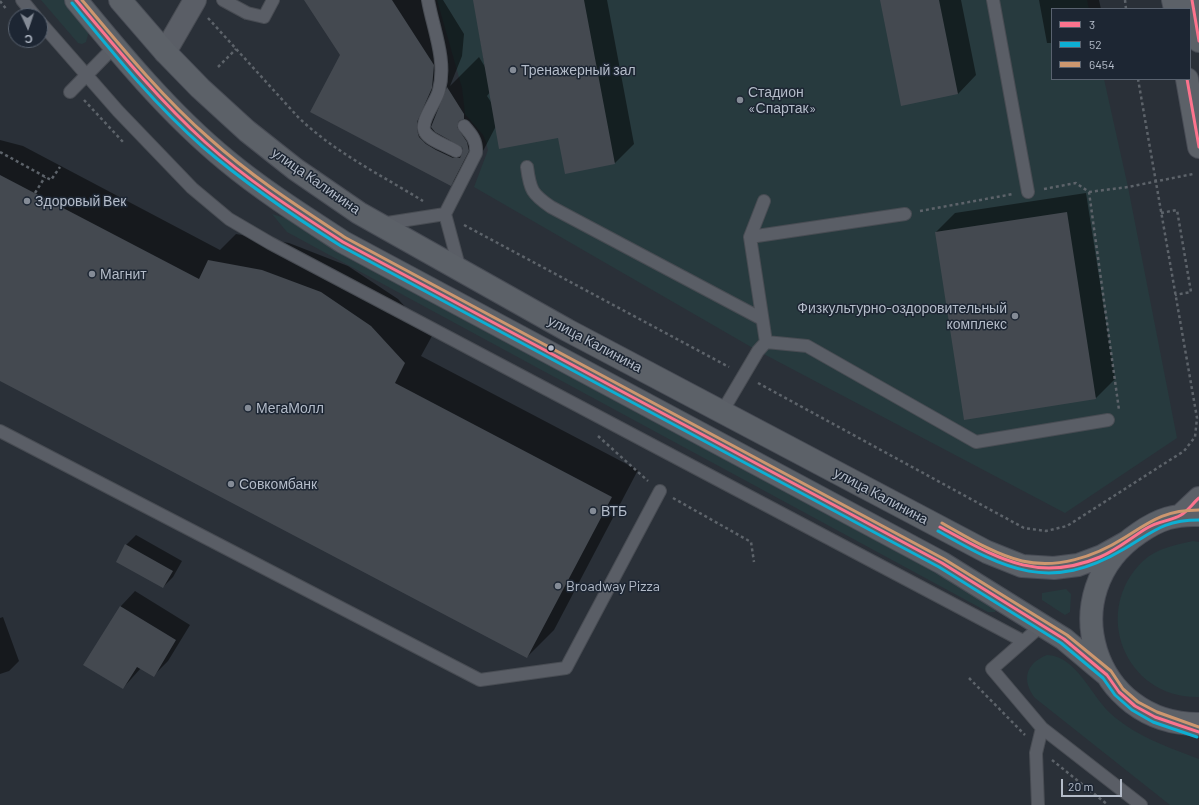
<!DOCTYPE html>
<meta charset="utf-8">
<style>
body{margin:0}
#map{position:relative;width:1199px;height:805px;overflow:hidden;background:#2a3038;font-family:Barlow,sans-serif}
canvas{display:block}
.legend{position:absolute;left:1051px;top:8px;width:140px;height:72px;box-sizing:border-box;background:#1d2633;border:1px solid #59626f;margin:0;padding:5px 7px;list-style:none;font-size:12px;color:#b4bcc9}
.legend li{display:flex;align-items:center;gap:8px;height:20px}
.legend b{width:20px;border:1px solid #59626f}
.north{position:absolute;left:8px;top:8px;width:40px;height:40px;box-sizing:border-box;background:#1d2633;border:1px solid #59626f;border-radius:50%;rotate:177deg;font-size:11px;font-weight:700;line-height:16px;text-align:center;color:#b4bcc9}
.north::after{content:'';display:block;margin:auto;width:14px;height:18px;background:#848b96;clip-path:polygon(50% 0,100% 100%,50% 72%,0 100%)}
.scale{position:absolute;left:1061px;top:779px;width:61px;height:18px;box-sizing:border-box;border:2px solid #b4bcc9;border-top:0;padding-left:5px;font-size:12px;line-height:14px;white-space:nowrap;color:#b4bcc9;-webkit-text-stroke:3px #1d2633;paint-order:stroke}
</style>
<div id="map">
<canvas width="1199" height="805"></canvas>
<ul class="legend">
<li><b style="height:5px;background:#fc738d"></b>3</li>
<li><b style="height:5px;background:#0dafd3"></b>52</li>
<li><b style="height:5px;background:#cd976f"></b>6454</li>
</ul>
<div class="north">С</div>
<div class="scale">20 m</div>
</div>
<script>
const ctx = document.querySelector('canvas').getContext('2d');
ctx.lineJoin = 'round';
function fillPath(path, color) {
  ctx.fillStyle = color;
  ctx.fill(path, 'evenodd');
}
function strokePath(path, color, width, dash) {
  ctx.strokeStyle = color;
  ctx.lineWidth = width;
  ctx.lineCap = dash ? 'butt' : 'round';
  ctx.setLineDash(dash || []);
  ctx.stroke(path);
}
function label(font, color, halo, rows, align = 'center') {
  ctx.font = font + ' Barlow,sans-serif';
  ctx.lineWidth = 3;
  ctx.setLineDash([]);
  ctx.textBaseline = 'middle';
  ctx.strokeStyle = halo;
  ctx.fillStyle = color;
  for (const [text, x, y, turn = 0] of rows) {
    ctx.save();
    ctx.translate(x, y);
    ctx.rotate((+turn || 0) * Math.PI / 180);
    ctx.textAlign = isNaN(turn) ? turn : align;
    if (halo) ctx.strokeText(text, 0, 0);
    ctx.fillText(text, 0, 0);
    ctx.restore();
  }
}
const green = new Path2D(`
 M41,0H66L89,31L86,42L82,44L78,43Z
 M437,0H1087L1089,9H1052V79H1104L1128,187L1177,438L1065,513L758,351L474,187L488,150L486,142L483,135L465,114L462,88Z
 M272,214L295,221L993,603L996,608L995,612H988L287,232Z
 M1193,541L1199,542V697C1126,699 1090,612 1143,561C1157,548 1175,545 1193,541Z
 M1066,589L1071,594L1070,612L1065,615L1042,600V593Z
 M1047,655C1076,656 1090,694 1110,713C1135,736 1168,747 1199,759V805H1170L1035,698C1021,680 1026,663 1047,655Z`);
const shadow = new Path2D(`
 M306,0H443L464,34L462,56L450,86L479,57L485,67L474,0H607L634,144L615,163L559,137L496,126L482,153L451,184L341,55ZM490,92L491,102L487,96Z
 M881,0H961L976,75L958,94Z
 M1039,0H1099L1101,9H1052V43H1047Z
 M0,140L23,146L220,250L236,234L289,243L348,266L398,299L432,336L421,356L638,470L554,630L527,657L0,379Z
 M1086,193L1115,379L1096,398L936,232L955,213Z
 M136,535L182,561L173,577L163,587L126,545Z
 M135,591L190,625L168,661L154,675L141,668L123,688L85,665L121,606Z
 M3,617L19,661L9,671L0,674V618Z`);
const building = new Path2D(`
 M304,0H392L434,65L432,88L417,122V130L419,137L426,144L436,150L453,158H460L463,151L462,147L435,132L431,127L447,87L464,114V119L459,121L457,127L467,142L469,151L451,186L310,112L340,55Z
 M473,0H584L615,164L565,174L558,138L499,149Z
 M880,0H939L958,94L901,106Z
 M0,175L199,279L208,260L262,270L321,292L371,326L405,363L395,383L612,497L527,658L0,381Z
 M1067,212L1096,399L964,420L935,232Z
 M125,544L173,571L163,588L116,562Z
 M120,606L176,640L154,677L137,667L123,689L83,665Z`);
const path = new Path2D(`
 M1125,0L1126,9
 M0,1L7,10
 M208,18L298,117C334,152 381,175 423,201
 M218,67L236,49
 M84,100L124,143
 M0,152L51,180L60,167
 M1044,189L1076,183L1089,192L1119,410
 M1089,192L1128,187L1193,174
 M35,193L45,177
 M920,211L1013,194
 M1161,213L1177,210L1191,292L1175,295
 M464,225L729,367
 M758,383L1024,528L1046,531L1067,526L1184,451L1195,437L1197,418L1138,79
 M598,436L648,481
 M673,498L751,542L754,562
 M969,678L1025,735
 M1052,760L1108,805`);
const service = new Path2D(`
 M22,0L35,16
 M223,0L247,13L264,17L273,0
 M428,0C433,29 447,60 439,90C437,101 419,122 425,132C430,141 448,146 456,151
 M993,0L1028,192
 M40,22L118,111L192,188L229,219L270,243L1023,641
 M70,92L115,46
 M527,167C530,190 532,194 551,207L762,319
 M445,214L476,153C477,141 472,135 464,126
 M905,214L750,237L766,342L807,346L976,442L1108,420
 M381,224L445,214L460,270
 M750,237L764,201
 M722,412L758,351L766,342
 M0,431L480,680L566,668L660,491
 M1042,625L992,669L1042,728L1141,805
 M1038,805L1036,753L1042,728`);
const minor = new Path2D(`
 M165,52L195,0`);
const primary = new Path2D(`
 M76,0C122,56 170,114 226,160C262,190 303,216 343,242L942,563L1064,639L1107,675
 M120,0L165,52L200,88L247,131L295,169L359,213L567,330L987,552L1022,566L1054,568L1078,565L1102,556L1127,542
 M1173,0L1175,9
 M1192,0L1199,41
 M1187,79L1199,147
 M1181,515L1199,498
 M1199,515C1175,514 1159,519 1139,533C1051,592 1093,725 1199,724`);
const bus1 = new Path2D(`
 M76,0C117,49 158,99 205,142C247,180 295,211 343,242L942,563L1064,639L1107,675L1119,692L1135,706L1155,717L1199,732
 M1192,0L1199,41
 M1187,79L1199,147
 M940,527C996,557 1036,584 1100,557C1117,550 1132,537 1147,528C1158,521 1171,521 1181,515C1188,511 1193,503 1199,498`);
const bus2 = new Path2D(`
 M72,3C113,53 154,104 203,147C246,184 293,216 341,246L939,567L1061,643L1103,678L1115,695L1132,710L1153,722L1197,737
 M938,531C1006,570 1050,593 1124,549C1153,532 1163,520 1199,520`);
const bus3 = new Path2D(`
 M82,0C122,48 163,98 210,139C252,177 299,207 346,238L944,559L1067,635L1111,671L1123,689L1138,702L1157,712L1199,727
 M942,523C967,537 994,554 1022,561C1057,569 1094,557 1124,538C1151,521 1165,510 1199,510`);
const markers = [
 [513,70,4,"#848b96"],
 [740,100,4,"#848b96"],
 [27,201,4,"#848b96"],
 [92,274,4,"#848b96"],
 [1015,316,4,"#848b96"],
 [551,348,3.5,"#b4bcc9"],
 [248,408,4,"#848b96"],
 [231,484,4,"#848b96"],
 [593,511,4,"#848b96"],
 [558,586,4,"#848b96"]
];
const poiNames = [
 ["Тренажерный зал",521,70],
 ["Стадион",748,92],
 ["«Спартак»",748,108],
 ["Здоровый Век",35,201],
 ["Магнит",100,274],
 ["Физкультурно-оздоровительный",1007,308,"right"],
 ["комплекс",1007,324,"right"],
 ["МегаМолл",256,408],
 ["Совкомбанк",239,484],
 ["ВТБ",601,511],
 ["Broadway Pizza",566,586]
];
const streetNames = [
 ["улица Калинина",316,181,35],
 ["улица Калинина",595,344,28],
 ["улица Калинина",881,496,28]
];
fillPath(green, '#273a3e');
fillPath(shadow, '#0007');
fillPath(building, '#444950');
strokePath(service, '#484c53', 14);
strokePath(minor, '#484c53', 24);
strokePath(primary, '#484c55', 24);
strokePath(path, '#5d636a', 2.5, [3, 3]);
strokePath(service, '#5a5e66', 12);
strokePath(minor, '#5a5e66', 22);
strokePath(primary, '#5c6168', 22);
strokePath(bus1, '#fc738d', 3);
strokePath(bus2, '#0dafd3', 3);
strokePath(bus3, '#cd976f', 3);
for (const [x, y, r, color] of markers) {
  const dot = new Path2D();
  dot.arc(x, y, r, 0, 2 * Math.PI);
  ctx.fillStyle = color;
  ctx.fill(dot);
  strokePath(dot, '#1d2633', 1.5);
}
label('14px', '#b4bcc9', '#1d2633', poiNames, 'left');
label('14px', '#b4bcc9', '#1d2633', streetNames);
</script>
